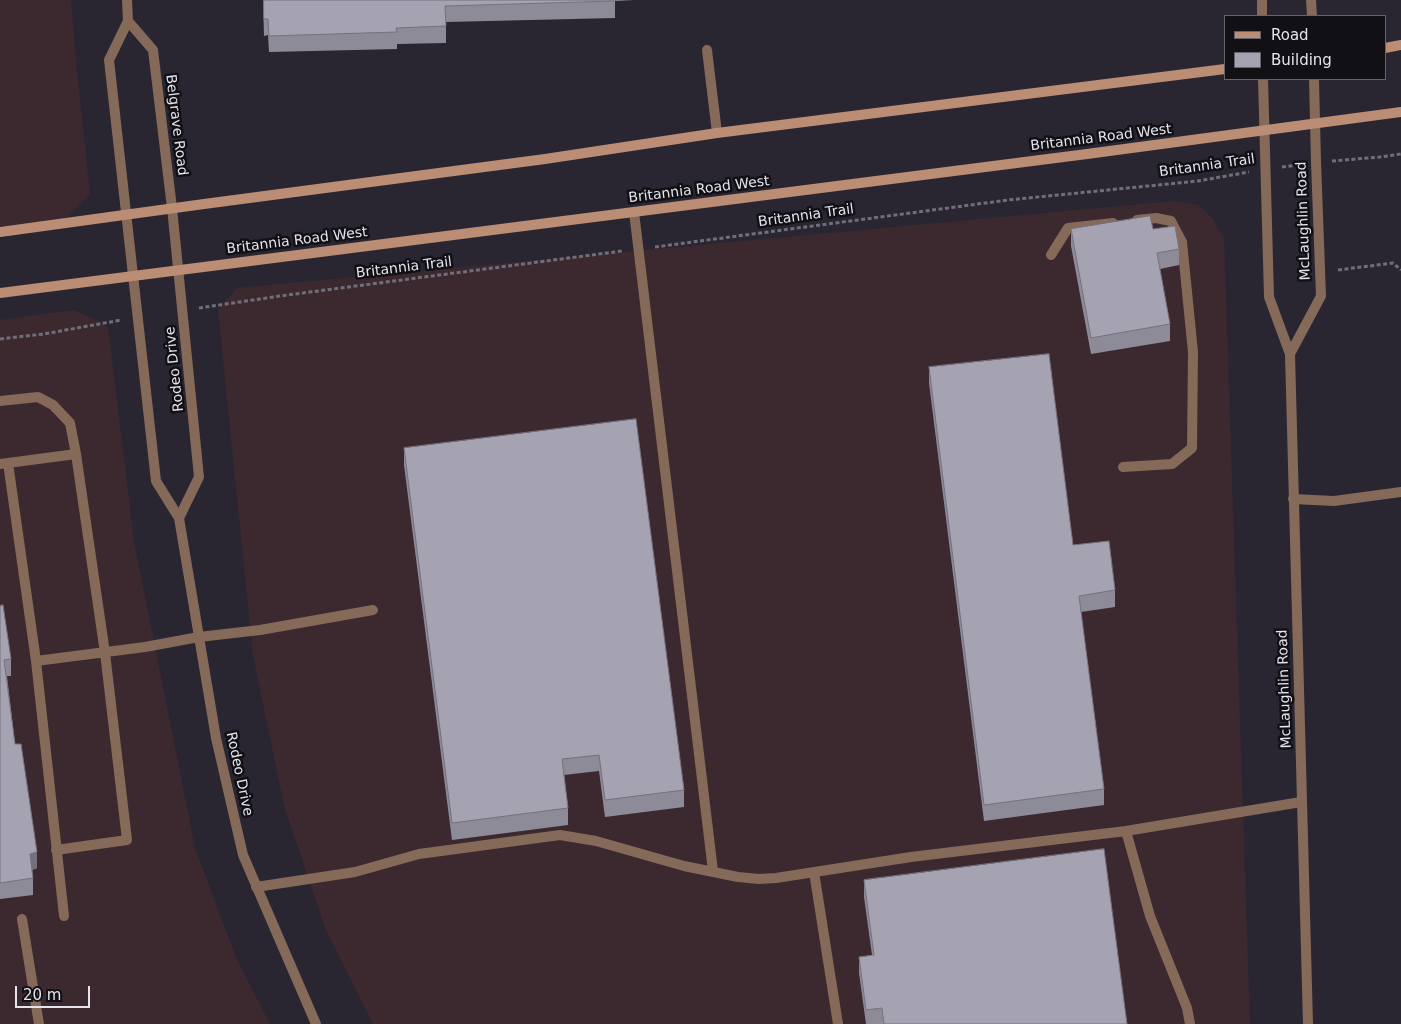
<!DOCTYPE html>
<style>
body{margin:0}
#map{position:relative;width:1401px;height:1024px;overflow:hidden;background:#292632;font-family:"DejaVu Sans",sans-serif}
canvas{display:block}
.legend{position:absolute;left:1224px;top:15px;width:162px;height:65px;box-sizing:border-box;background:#111015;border:1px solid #66646b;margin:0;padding:6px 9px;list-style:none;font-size:15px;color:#e5e3ec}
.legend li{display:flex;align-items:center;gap:10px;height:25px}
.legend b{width:25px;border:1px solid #66646b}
.scale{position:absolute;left:15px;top:986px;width:75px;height:22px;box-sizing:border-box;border:2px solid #e5e3ec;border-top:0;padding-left:6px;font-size:15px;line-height:18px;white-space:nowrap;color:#e5e3ec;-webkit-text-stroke:4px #111015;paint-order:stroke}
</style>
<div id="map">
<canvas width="1401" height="1024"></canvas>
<ul class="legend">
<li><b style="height:6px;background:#ba8d74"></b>Road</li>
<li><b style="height:14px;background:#a5a2b2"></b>Building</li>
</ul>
<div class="scale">20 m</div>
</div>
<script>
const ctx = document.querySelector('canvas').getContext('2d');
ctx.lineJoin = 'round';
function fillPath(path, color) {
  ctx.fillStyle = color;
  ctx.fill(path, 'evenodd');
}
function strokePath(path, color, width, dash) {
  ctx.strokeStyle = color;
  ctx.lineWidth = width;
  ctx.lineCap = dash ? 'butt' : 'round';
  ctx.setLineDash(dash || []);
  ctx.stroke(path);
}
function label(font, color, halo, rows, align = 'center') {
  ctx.font = font + ' "DejaVu Sans",sans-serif';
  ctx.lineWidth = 5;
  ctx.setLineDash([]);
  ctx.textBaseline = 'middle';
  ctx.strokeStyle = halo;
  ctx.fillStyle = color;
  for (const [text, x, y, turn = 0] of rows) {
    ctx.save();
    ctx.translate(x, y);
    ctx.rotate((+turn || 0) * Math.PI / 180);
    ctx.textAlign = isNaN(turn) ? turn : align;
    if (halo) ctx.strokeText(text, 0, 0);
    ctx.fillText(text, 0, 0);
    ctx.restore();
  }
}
const commercial = new Path2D(`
 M0,0H71L76,62L90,194L64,220L0,227Z
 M1174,201L1199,205L1213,219L1224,239L1250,1024H373L326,930L284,806L253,655L218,310L237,288Z
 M74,310L108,326L134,541L195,848L237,960L270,1024H0V320Z`);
const path = new Path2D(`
 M1332,161L1380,157L1401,154
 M1282,167L1299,165
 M655,247L1008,200L1198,181L1249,172
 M1338,270L1393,263L1401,270
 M199,308L280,296L622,251
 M0,339L44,334L121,320`);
const service = new Path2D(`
 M707,50L717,133
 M634,212L713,871
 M1051,255L1068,228L1113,223
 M0,401L38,397L53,405L70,423L76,454L105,653L127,840L56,850
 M8,463L36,661L64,916
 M0,464L76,454
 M1123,467L1172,464L1192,448L1193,352L1182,242L1171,221L1156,218L1137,220
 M1293,499L1334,501L1401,492
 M36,661L145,647L199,637L260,630L373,610
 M1126,831L1150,916L1187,1008L1190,1024
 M814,872L838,1024
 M256,887L355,872L419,854L560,835L596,841L684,866L738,877L759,879L776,878L911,857L1126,831L1301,802
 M22,919L39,1024`);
const minor = new Path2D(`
 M127,0L128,21L109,60L156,481L179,518L216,738L243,855L316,1024
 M128,21L153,50L172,208L199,477L179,518`);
const tertiary = new Path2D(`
 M1262,0V16
 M1311,0L1312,16
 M1263,79L1269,297L1290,354L1308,1024
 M1290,354L1321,296L1316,162L1314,79`);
const secondary = new Path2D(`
 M1385,48L1401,45
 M0,232L204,204L545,159L717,133L1225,69
 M0,293L1087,154L1401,112`);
const wall = new Path2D(`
 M263,0H634L615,1V18L446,22V43L397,44V49L269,52L268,35L264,36Z
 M1071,229H1153L1179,249V265L1160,269L1170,324V341L1091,354L1071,246Z
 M929,367L1073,545L1115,590V607L1081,612L1104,789V805L984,821L929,383Z
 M404,448L684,790V807L605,817L599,771L564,775L568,808V825L452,840L404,465Z
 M0,606L11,659V676H7L15,744L37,868L32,870L33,878V895L0,899Z
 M864,880L1127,1024H866L859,973V957L872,955L864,897Z`);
const shadedWall = new Path2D(`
 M37,852V868L30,871V854Z`);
const building = new Path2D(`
 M264,0H615V1L445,6L446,26L396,28L397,32L269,36L268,19H264Z
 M1150,216L1153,229L1175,226L1179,249L1157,253L1170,324L1091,338L1071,229Z
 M1049,354L1073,545L1109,541L1115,590L1079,596L1104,789L984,805L929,367Z
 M636,419L684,790L605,800L599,755L562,759L568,808L452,823L404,448Z
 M3,605L11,659L4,660L15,744H21L37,852L30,854L33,878L0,883V606Z
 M1104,849L1127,1024H884L882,1008L866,1010L859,957L874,955L864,880Z`);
const streetNames = [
 ["Belgrave Road",176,125,83],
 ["Britannia Road West",1101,138,-7],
 ["Britannia Trail",1207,166,-8],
 ["Britannia Road West",699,190,-7],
 ["Britannia Trail",806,216,-8],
 ["McLaughlin Road",1304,221,-92],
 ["Britannia Road West",297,241,-7],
 ["Britannia Trail",404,268,-7],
 ["Rodeo Drive",175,369,-96],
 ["McLaughlin Road",1285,689,-92],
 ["Rodeo Drive",239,774,78]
];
fillPath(commercial, '#3c292f');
strokePath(path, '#706e79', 3, [4, 2.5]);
strokePath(service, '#856959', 10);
strokePath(minor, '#856959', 10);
strokePath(tertiary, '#856959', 10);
strokePath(secondary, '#ba8d74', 10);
fillPath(wall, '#8e8b99');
fillPath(shadedWall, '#74717d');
fillPath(building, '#a5a2b2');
strokePath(building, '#74717d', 1);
label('14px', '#e5e3ec', '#111015', streetNames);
</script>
